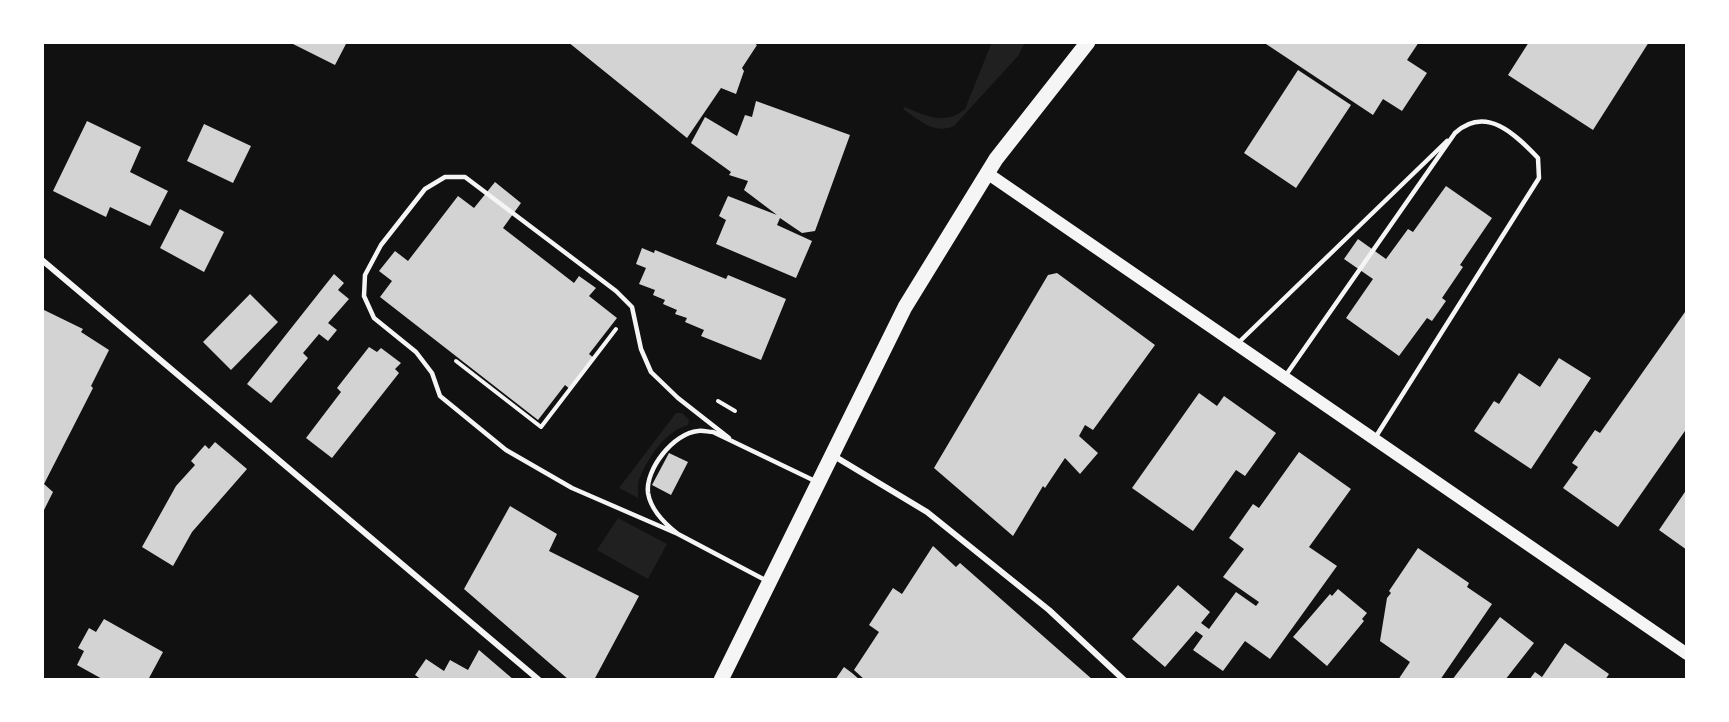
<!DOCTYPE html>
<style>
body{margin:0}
#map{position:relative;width:1729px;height:722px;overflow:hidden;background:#111;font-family:"Alegreya Sans",sans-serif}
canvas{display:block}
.frame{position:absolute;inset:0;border:44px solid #fff;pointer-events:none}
</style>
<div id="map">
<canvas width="1729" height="722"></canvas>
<div class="frame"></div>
</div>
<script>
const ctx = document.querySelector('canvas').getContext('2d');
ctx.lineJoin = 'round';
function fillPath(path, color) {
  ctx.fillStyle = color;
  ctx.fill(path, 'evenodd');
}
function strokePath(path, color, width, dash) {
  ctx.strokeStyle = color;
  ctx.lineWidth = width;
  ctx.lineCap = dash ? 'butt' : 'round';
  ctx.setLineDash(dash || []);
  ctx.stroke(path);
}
const green = new Path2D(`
 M992,42H1025L1018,56L954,126C934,135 919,120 903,109L905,107C927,116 944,126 965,109Z
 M676,413H682L689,420L688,425C665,431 647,459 639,480C637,487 639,492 638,498L619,488Z
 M618,518L667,544L648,579L597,550Z`);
const building = new Path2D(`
 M289,42H347L335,65Z
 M568,42H752L757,45L742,68L744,71L736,94L721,88L687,138Z
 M1263,42H1419L1407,60L1427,73L1402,111L1383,99L1373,115Z
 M1529,42H1649L1593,130L1508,75Z
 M1298,70L1351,105L1296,188L1244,153Z
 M756,101L850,135L815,231L802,233L780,218L777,225L812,241L796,278L716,244L726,220L719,216L728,196L777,215L744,190L748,181L729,175L731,172L691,143L705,117L737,136L745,115L752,117Z
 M87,121L141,147L130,172L168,191L150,226L110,207L106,217L53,191Z
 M204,124L251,146L233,183L187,161Z
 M495,182L521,203L503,228L574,283L579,276L596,288L589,296L617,318L589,354L595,359L571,390L565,385L538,420L380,297L392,281L379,271L395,251L408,261L458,196L474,208Z
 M1446,186L1492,218L1460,265L1463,267L1442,298L1446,301L1432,321L1427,318L1399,356L1346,318L1373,279L1344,259L1358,239L1386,259L1408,229L1413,232Z
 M180,209L224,232L204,272L160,248Z
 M642,248L654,253L655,250L726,279L728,275L786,299L761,360L701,336L704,330L685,322L687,318L675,314L677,310L663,304L665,300L653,295L655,290L639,284L646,268L636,264Z
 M1057,273L1155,345L1093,430L1085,425L1079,436L1098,453L1080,474L1065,458L1045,488L1043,486L1013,536L934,468L1048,275Z
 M334,274L344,283L338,290L349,299L328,323L337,330L328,341L319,334L303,353L308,358L271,403L247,384Z
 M250,294L278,322L231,370L203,342Z
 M42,309L83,329L81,332L109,350L91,386L93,388L44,484L53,492L44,510L42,509Z
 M1685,312L1687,428L1618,527L1563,488L1578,467L1572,463L1595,430L1600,433Z
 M369,347L377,352L381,348L401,363L395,369L399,373L332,458L306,438L341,392L337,388Z
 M1559,358L1591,378L1531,469L1474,431L1494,401L1499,404L1519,373L1540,387Z
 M1199,393L1217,406L1224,396L1276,433L1245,476L1236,470L1193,531L1132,488Z
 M215,442L247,469L192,532L173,566L142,547L176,486L195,465L191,461L205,445L209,449Z
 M1299,452L1351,489L1309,547L1337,566L1270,659L1245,641L1223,671L1193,650L1203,636L1196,631L1165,667L1132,639L1178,585L1210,612L1201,623L1209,629L1236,592L1256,606L1259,602L1223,577L1244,549L1229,538L1253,504L1259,508Z
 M669,453L688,462L671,495L652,485Z
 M1687,489V550L1659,530Z
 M510,506L557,534L549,551L639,596L594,680H569L464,589Z
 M933,546L956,567L960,563L1093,680H865L854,670L879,632L869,625L893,588L902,594Z
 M1418,548L1469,583L1467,587L1492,604L1440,680H1398L1410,662L1380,641L1387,598L1391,593L1389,591Z
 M1338,589L1367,613L1362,619L1364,621L1327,666L1293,637L1330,594L1332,596Z
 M1500,617L1534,643L1505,680H1452Z
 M104,619L163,652L148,680H104L77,665L84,651L78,648L89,628L96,632Z
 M1565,643L1609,674L1605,680H1529L1535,672L1542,677Z
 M479,650L514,680H422L415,675L426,659L444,671L450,660L468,670Z
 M844,667L852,673L860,680H835Z`);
const path = new Path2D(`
 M456,361L541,427L616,329
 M718,401L735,411`);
const service = new Path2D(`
 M1237,344L1447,141
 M1286,375L1455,133C1486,105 1515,134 1538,158L1539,178L1375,438
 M678,534L572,488L506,450L440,396L432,373L416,352L374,318L364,296L365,275L381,245L425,189L445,177H465L616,291L632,307L641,349L651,372L678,398L729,438
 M767,581L678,534C665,524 651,511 648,493C645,469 674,433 698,431C703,430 708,432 713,432L815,481`);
const minor = new Path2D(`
 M42,260L539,680
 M834,456L927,512L1049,610L1124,680`);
const secondary = new Path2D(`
 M987,173L1687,654`);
const primary = new Path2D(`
 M721,680L905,307L996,159L1088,42`);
fillPath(green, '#202020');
fillPath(building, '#d3d3d3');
strokePath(path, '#f5f5f5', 4);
strokePath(service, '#f5f5f5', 4.5);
strokePath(minor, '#f5f5f5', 6);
strokePath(secondary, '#f5f5f5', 12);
strokePath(primary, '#f5f5f5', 15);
</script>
